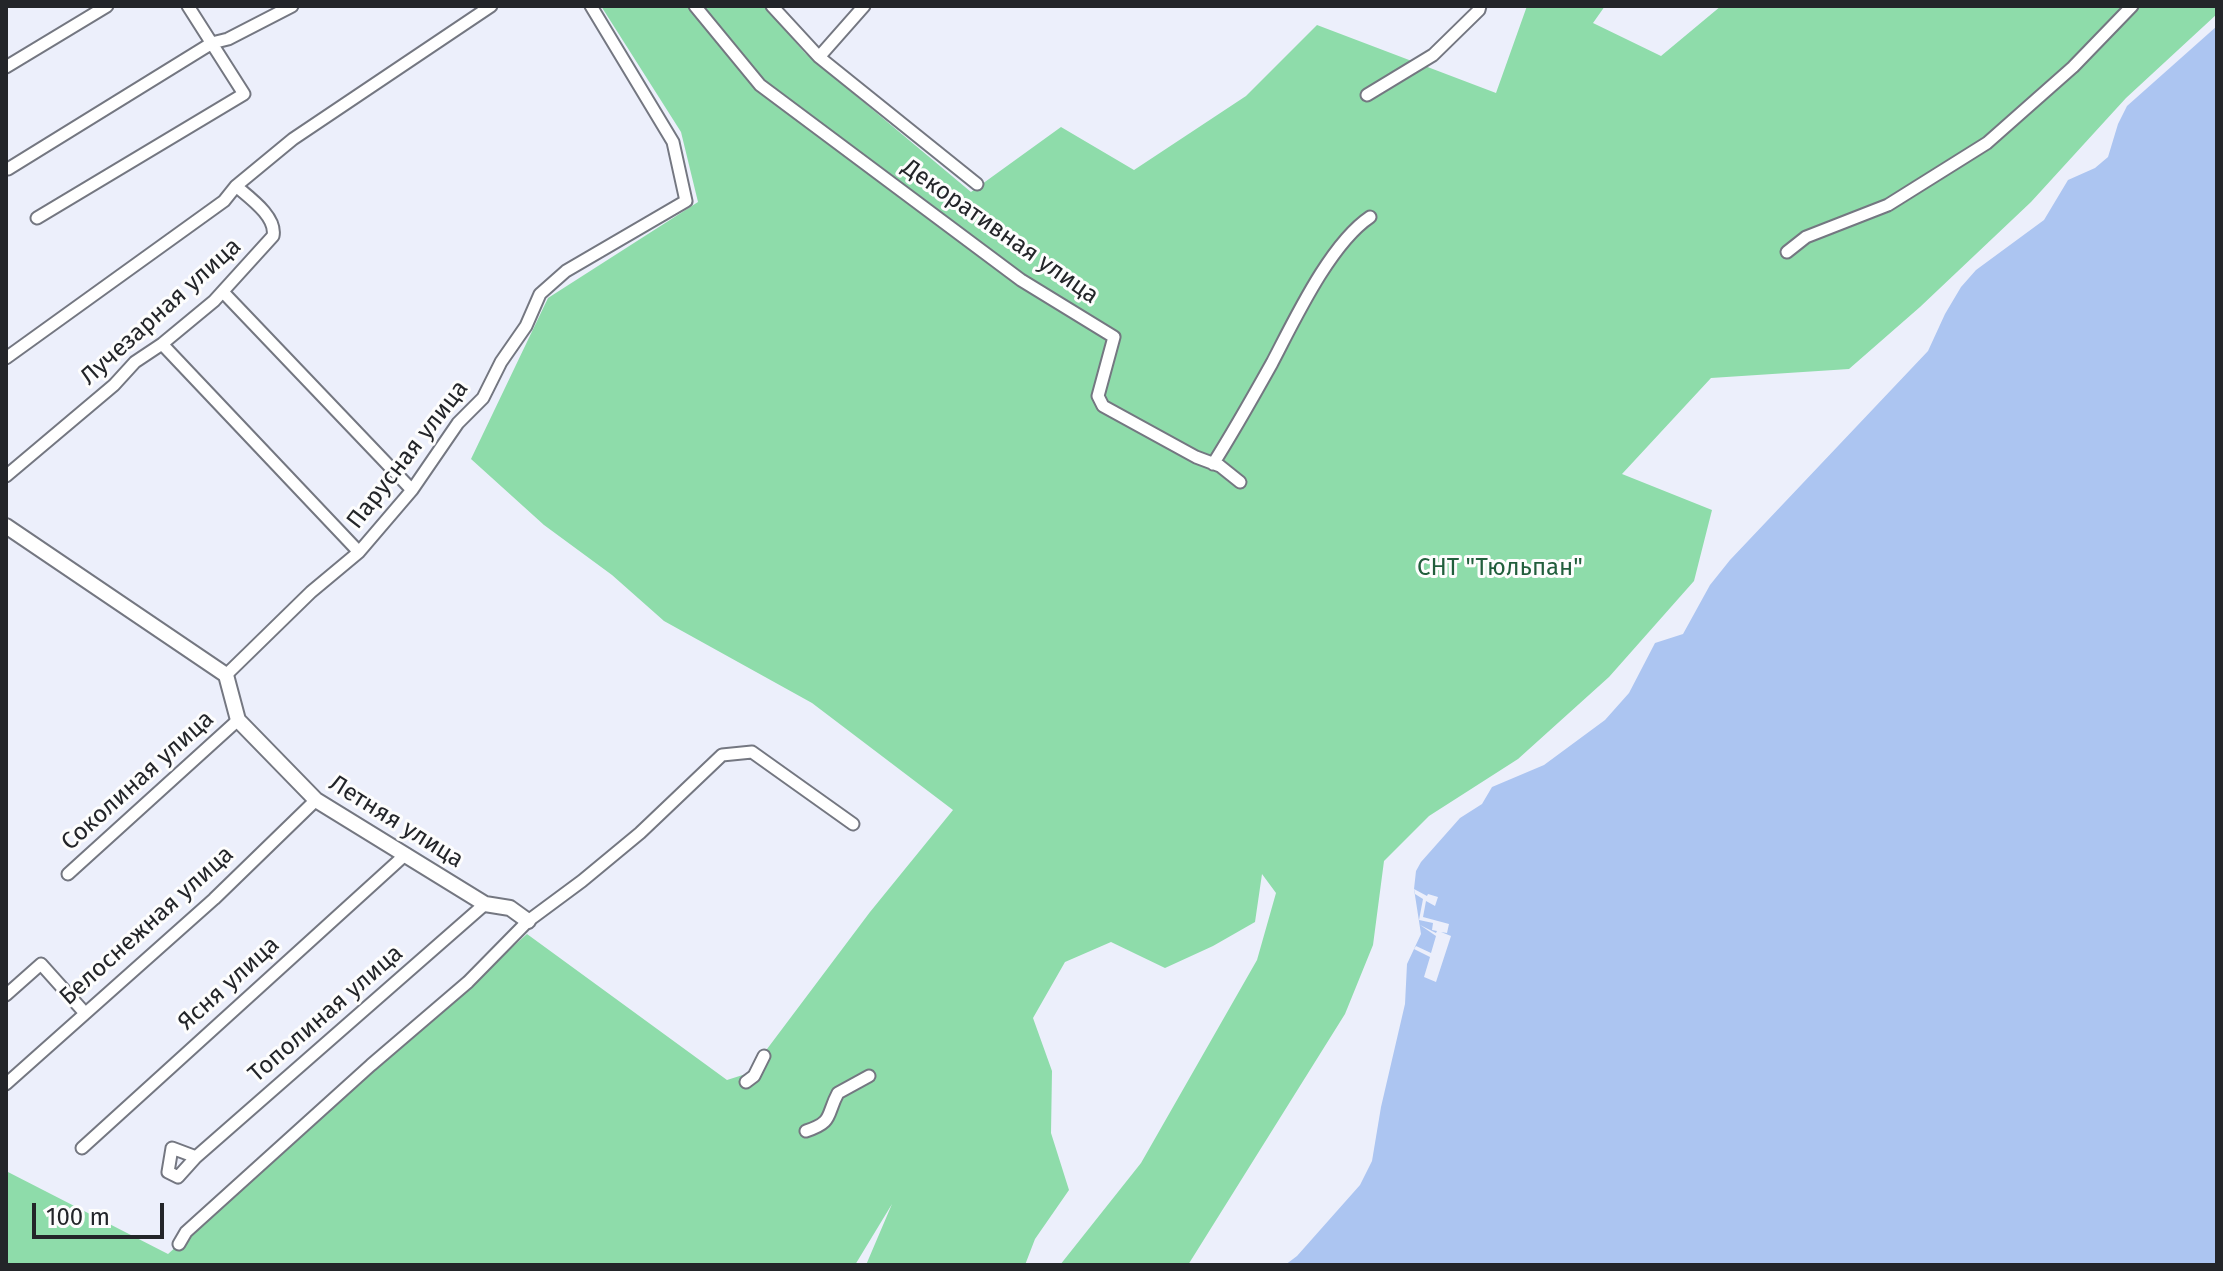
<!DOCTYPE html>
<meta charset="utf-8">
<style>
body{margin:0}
#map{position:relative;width:2223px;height:1271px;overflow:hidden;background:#eceffb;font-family:"Fira Sans",sans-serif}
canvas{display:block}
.frame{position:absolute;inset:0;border:8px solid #232529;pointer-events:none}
.scale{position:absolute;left:32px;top:1203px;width:132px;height:36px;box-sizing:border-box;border:4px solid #232529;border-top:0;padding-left:10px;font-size:24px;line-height:28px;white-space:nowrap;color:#232529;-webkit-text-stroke:6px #fdfdfd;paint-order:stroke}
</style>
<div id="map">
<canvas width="2223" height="1271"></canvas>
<div class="frame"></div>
<div class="scale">100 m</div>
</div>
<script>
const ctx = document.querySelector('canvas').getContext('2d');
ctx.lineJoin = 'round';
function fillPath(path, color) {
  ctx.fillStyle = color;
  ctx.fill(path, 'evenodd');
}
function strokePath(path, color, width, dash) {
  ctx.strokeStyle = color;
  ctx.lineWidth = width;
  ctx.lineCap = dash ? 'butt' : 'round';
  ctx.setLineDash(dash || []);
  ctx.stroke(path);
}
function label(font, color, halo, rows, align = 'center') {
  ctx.font = font + ' "Fira Sans",sans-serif';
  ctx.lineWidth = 6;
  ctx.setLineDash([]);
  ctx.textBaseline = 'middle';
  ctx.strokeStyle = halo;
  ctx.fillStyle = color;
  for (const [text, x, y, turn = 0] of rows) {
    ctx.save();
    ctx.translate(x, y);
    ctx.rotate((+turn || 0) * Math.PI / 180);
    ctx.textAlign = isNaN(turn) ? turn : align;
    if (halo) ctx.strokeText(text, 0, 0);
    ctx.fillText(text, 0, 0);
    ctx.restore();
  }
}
const green = new Path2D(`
 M601,6H764L805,53L971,192L1061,127L1134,170L1246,96L1317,25L1496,93L1527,6H1605L1593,23L1661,56L1721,6H2217V14L2126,98L2031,202L1920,307L1849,369L1711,378L1622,474L1712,510L1694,581L1609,677L1518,759L1429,816L1384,861L1373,945L1345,1014L1188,1265H1060L1141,1163L1257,960L1276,893L1262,874L1255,922L1213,946L1165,968L1111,942L1065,962L1033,1018L1052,1071L1051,1133L1069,1190L1035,1239L1025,1265H866L892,1204L855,1265H6V1171L168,1254L527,934L727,1080L749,1073L870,912L953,810L812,703L664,621L612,575L544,525L471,459L548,298L698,202L681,132Z`);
const water = new Path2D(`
 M2217,26V1265H1285L1297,1256L1360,1185L1372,1161L1381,1107L1405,1004L1407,964L1421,934L1414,889L1416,871L1421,862L1460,818L1482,804L1492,787L1544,765L1605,720L1629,693L1655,643L1683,634L1710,585L1730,560L1928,351L1945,314L1961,287L1976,270L2044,220L2068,180L2095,168L2108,157L2118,124L2127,106Z`);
const pier = new Path2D(`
 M1414,889L1427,896L1428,894L1438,897L1435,906L1426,901L1423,917L1449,924L1447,933L1441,932L1451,936L1436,982L1424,977L1430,957L1414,949L1416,946L1431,953L1436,936L1420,925L1436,933L1437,931L1432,930L1433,923L1419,920L1423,899L1415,894Z`);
const minor = new Path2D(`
 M695,6L760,85L1021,280L1114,337L1098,396L1103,406L1196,457L1220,466L1240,482
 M772,6L819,57L977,184
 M819,57L864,6
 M6,67L107,6
 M1367,95L1433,55L1479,10L1480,6
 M8,169L212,43L228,39L292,6
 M37,218L244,94L188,6
 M1787,252L1806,237L1888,205L1987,143L2073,67L2132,6
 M223,292L412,490
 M162,344L359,552
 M6,358L224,201L236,186
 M1213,464C1234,431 1253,397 1272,363C1295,319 1330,244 1370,217
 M6,476L114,385L135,362L162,344L214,301L273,236C277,217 250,198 236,186L293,139L491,6
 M226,675L311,592L359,552L412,490L458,423L483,398L501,362L526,326L540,294L566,271L686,201L673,142L591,6
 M68,874L238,720
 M6,995L41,964L84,1012
 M746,1082L754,1076L764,1056
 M6,1084L214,899L316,800
 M806,1131C834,1122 826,1115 838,1093L869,1076
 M82,1148L406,854
 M196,1157L172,1148L168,1172L178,1177L196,1157L485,904
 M179,1244L186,1232L371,1065L468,982L528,921L582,881L640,833L722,755L752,752L853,824`);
const tertiary = new Path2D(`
 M6,526L226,675L238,720L316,800L485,904L510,908L528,921`);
const streetNames = [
 ["Декоративная улица",1000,232,35],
 ["Лучезарная улица",161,312,-42],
 ["Парусная улица",408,455,-52],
 ["Соколиная улица",138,781,-42],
 ["Летняя улица",396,822,32],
 ["Белоснежная улица",147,926,-42],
 ["Ясня улица",229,984,-42],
 ["Тополиная улица",326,1014,-41]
];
const parkNames = [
 ["СНТ \"Тюльпан\"",1500,568]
];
fillPath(green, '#8edcaa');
fillPath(water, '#acc5f1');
fillPath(pier, '#eceffb');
strokePath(minor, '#747781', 15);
strokePath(tertiary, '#747781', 18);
strokePath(minor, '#fff', 11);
strokePath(tertiary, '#fff', 14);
label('24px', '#232529', '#fdfdfd', streetNames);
label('24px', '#215e3c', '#fdfdfd', parkNames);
</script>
